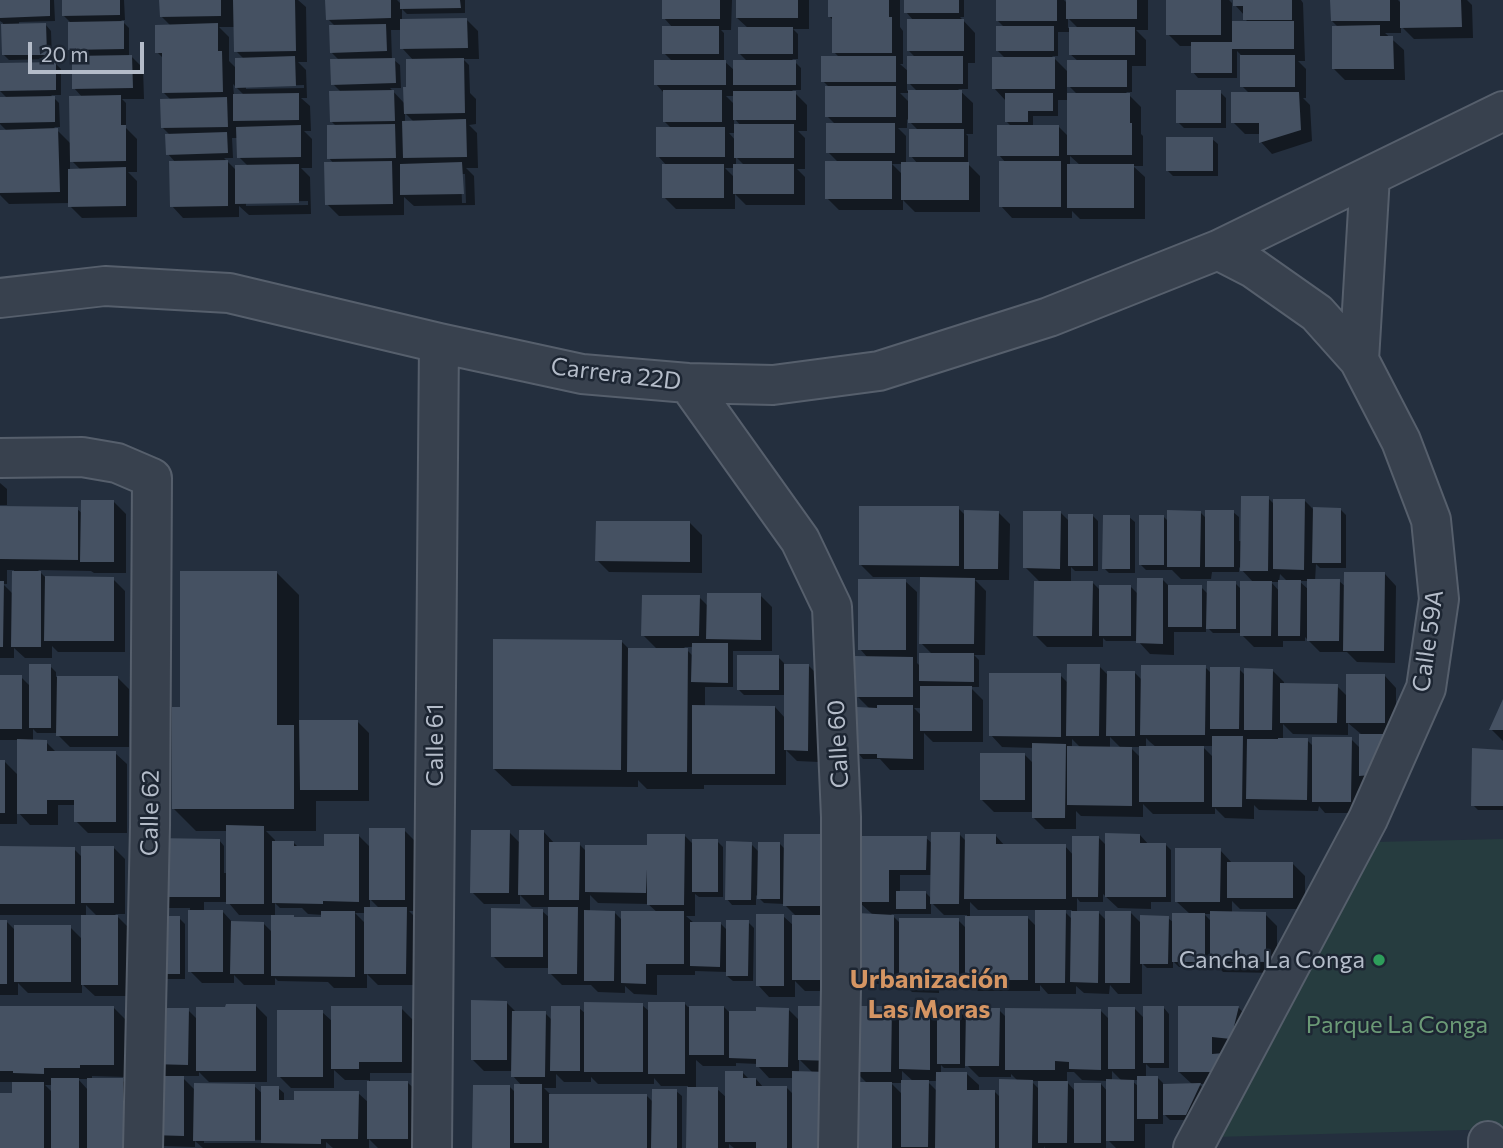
<!DOCTYPE html>
<meta charset="utf-8">
<style>
body{margin:0}
#map{position:relative;width:1503px;height:1148px;overflow:hidden;background:#242f3e;font-family:Commissioner,sans-serif}
canvas{display:block}
.scale{position:absolute;left:28px;top:42px;width:116px;height:32px;box-sizing:border-box;border:4px solid #b4bcc9;border-top:0;padding-left:9px;font-size:21px;line-height:24px;white-space:nowrap;color:#b4bcc9;-webkit-text-stroke:5px #1d2633;paint-order:stroke}
</style>
<div id="map">
<canvas width="1503" height="1148"></canvas>
<div class="scale">20 m</div>
</div>
<script>
const ctx = document.querySelector('canvas').getContext('2d');
ctx.lineJoin = 'round';
function fillPath(path, color) {
  ctx.fillStyle = color;
  ctx.fill(path, 'evenodd');
}
function strokePath(path, color, width, dash) {
  ctx.strokeStyle = color;
  ctx.lineWidth = width;
  ctx.lineCap = dash ? 'butt' : 'round';
  ctx.setLineDash(dash || []);
  ctx.stroke(path);
}
function label(font, color, halo, rows, align = 'center') {
  ctx.font = font + ' Commissioner,sans-serif';
  ctx.lineWidth = 5;
  ctx.setLineDash([]);
  ctx.textBaseline = 'middle';
  ctx.strokeStyle = halo;
  ctx.fillStyle = color;
  for (const [text, x, y, turn = 0] of rows) {
    ctx.save();
    ctx.translate(x, y);
    ctx.rotate((+turn || 0) * Math.PI / 180);
    ctx.textAlign = isNaN(turn) ? turn : align;
    if (halo) ctx.strokeText(text, 0, 0);
    ctx.fillText(text, 0, 0);
    ctx.restore();
  }
}
const green = new Path2D(`
 M1503,839V1129L1215,1137L1375,842Z`);
const shadow = new Path2D(`
 M0,0H54L55,21L19,22V25H46L51,31L52,59L9,60L3,54V23L0,21Z
 M63,0H136H124L125,20H121L129,28V56H131L143,68L144,99H122L126,103V128L137,139V172H128L137,181V217L82,218L70,206V203L9,204L0,195V131H7L0,124V99H8L0,91V65L55,63L61,69V95H51L59,103L60,127H54L72,145L83,98L74,88L78,57L70,49L72,24L64,16ZM70,159L81,170H70Z
 M161,0H298L306,7L307,62H298L306,70L307,98H301L310,106L311,131H304L312,139V168H301L310,177L311,214L249,215L239,206V217L183,218L172,206L176,163L168,154L170,135L163,128L171,100L164,93L163,58L157,52L171,26L161,16ZM219,27H235L236,51L244,59L236,68L229,61V37ZM233,84L245,96H234ZM304,85V88L246,89V86ZM232,138H238L239,157L248,166L237,171L224,158H233ZM308,201V205L246,206V202Z
 M327,0H397L401,4V0H465V13L407,14L402,9V21L466,19L478,31L479,59H463L469,65L470,93L476,99V124L469,125L477,133L478,168H466L474,176L475,205L414,206L404,197V215L339,216L327,204L334,164L329,158L337,127L331,121L341,92L333,84L340,61L331,52L335,26L328,19ZM391,30H402V48L414,61L405,104L390,88H401L400,65L394,60H392ZM405,113L414,122H405ZM461,174H465L466,203H462Z
 M664,0H732L731,30H721L724,33V61L734,70L748,62L739,53L748,28L737,18V0H809V29H793L798,34V59H792L801,68V90H792L807,105V131H798L805,138V169H797L805,177V205H746L735,194V209H676L664,197L667,166L658,156L672,129L664,121V93L656,84L672,61L664,53L673,28L664,18ZM726,96H734V104ZM734,118L741,126H734ZM729,133H736V141ZM736,157L744,165H736ZM725,168H734V177Z
 M829,0H900V27L903,31V64H900L909,72L916,58L909,51L914,21L906,12V0H964V17H960L975,33V63H968V89H958L973,103V134H966L968,136V162H966L980,176V212H915L903,200V210H839L827,198L839,163L828,152L835,124L827,116L830,88L823,81L840,58L834,52V21L829,16ZM907,81L917,91H907ZM900,93H910V103ZM907,119L919,131L911,156L918,164H906V136L898,128H907ZM892,164H903V175Z
 M997,0H1064L1068,4V0H1148V30H1136L1146,40V66H1132V92H1126L1141,107V134L1143,136V166H1133L1145,177V219H1080L1072,211V218H1012L1001,206L1006,163L999,155L1012,127L1006,121V101L994,88L1006,59L997,50L1005,28L997,20ZM1068,18L1078,28H1068ZM1058,32H1070V54L1079,62L1069,73L1052,56H1058ZM1067,84L1078,95H1067ZM1058,100H1069V137L1059,127H1033V116H1058ZM1070,156L1080,165H1070Z
 M1168,0H1229L1232,3V23H1249L1245,19V16L1235,5V0H1301L1303,3L1305,61H1298L1306,69V98H1303L1310,105L1312,141L1272,154L1261,142V134H1245L1233,122L1249,93L1242,86V56L1237,51V78H1198L1193,72V46H1180L1168,34Z
 M1332,0H1398L1402,4V0H1467L1472,5L1473,38L1414,39L1401,26V33H1385L1404,50L1405,80H1345L1334,69L1339,28L1332,21Z
 M1220,92L1226,98V128H1184L1178,122Z
 M1212,139L1218,144V176H1173L1167,170Z
 M0,483L7,489V505H0Z
 M1268,498L1275,505L1305,501L1313,509L1341,510L1346,515V568H1320L1316,564L1315,581H1339L1346,587L1385,574L1396,586L1395,663L1357,662L1347,652H1320L1305,637V641H1283V647H1254L1242,635V633H1213L1206,626V632H1174V655L1150,654L1138,641H1106L1103,638V647H1047L1035,635L1040,582L1025,567L1060,512L1070,522L1093,516L1098,521V571H1075L1071,567V582H1092L1101,591L1130,586L1138,594L1162,579L1170,587H1201L1208,594L1235,583L1242,590L1254,583L1239,567V572H1212L1211,579H1181L1172,570H1146L1140,564L1164,517L1169,522L1200,512L1207,519L1233,512L1239,517V541H1242ZM1280,574L1288,582H1279ZM1299,581H1309V590ZM1271,582H1280V592Z
 M114,502L126,514V573H94L91,571L38,570L46,578L113,579L125,591V652H58L52,646V658H25L14,648V658H0V508L77,509L83,514ZM7,570H14L13,594L3,584H7Z
 M958,508L966,516L998,512L1010,524L1009,580H975L986,591L985,655H974L979,660V687H970L983,700V742H933L924,733V770H890L880,759H863L858,753L871,710L857,696L868,658L860,649L905,581L917,592V663L921,667L932,654L921,643V577H873L861,565ZM914,708H921V715Z
 M1129,517L1135,522V573H1109L1104,568Z
 M690,523L702,535V573L609,572L597,560Z
 M277,573L299,595V722L357,721L369,733V801H316V831H266L275,840V843H294L298,847H326L359,836L371,848L404,830L416,842V911H409L418,920V985H378L367,974V988H334L328,982L278,981L275,978V985H244L234,975V983H202L190,971V908H164L153,897L219,840L224,846V873H228V831H196L173,808L182,709ZM370,899L380,909H370ZM204,902H228L239,915H273V933L263,923H233L223,912H204ZM275,903L280,908H302L308,914L323,915V919H296L275,916ZM355,913H366V924Z
 M760,595L772,607V651H733V687H705V707H775L785,718V695H744L739,690L778,657L784,663V665H808L820,677L819,762L797,761L786,750V785H704V789H647L638,780V787L512,786L494,769L622,642L629,649L658,650L643,635L699,597L708,606ZM684,647H693V656Z
 M50,666L56,672V677H117L129,689V747H70L58,735V733H37L33,729V741L46,742L57,753H115L127,764V833H88L76,821V805H58V825H30L17,811V824H0V762H5L19,776V740H0V677H21L31,687Z
 M1099,666L1109,676L1135,673L1143,681L1205,667L1212,674L1239,669L1245,675L1272,670L1284,682V685L1337,686L1348,697L1385,676L1396,688V735L1366,781L1363,778V813H1325L1319,806L1318,811L1259,810L1254,805V819L1225,818L1215,808V814H1153L1143,804V817L1081,816L1076,811V829H1045L1033,817V812H994L982,800L1024,754L1034,764V748L1002,747L991,735L1060,675L1068,683ZM1348,723L1361,734V749L1351,739L1314,747L1307,740H1283V724L1293,734L1348,735ZM1110,737L1122,749L1110,748ZM1146,738L1150,742L1156,747H1146ZM1072,739L1081,748H1072ZM1202,746H1214V758ZM1130,747H1141V758Z
 M1503,703V741L1491,729Z
 M1503,751V810H1478L1473,805Z
 M509,832L520,843L544,832L555,844H579L587,852L649,847L684,835L694,845L717,841L723,847V897H699L695,894V916H686L694,923H720L728,931L748,922L754,928L753,981H733L727,976V972L695,971V975H657V995L634,994L625,986V993L598,992L591,985H562L550,973V968H505L493,956L542,911L550,918V907H532L520,895V904H484L472,892ZM590,895L598,903L648,904L658,913L623,921L614,912H590Z
 M959,834L967,842L996,836L1005,846H1065L1074,856L1098,837L1107,846L1140,835L1149,845H1166L1171,850V902H1151V909L1118,908L1103,894V902H1080L1077,898V912H1098L1107,921L1130,912L1142,924L1168,918L1174,923L1190,914L1177,902L1220,850L1232,863L1293,864L1305,876V909H1240L1232,901V913L1265,914L1277,926V973L1223,972L1210,958V967H1179L1173,961V968H1147L1142,963V994H1118L1110,985L1109,994L1084,993L1076,986V994H1048L1040,985V991H978L970,983V989H939V993L912,992L899,979V984H865L859,979L872,914L859,902L860,838H926L933,844ZM900,875H932V899L926,893H900ZM931,902L944,915H967V929L958,920L901,924L891,914H931ZM970,902L978,910H1037V927L1028,918H970ZM1063,910H1072V919ZM1204,914H1212V922Z
 M826,836L845,991H805L795,981V997H769L758,985L783,916L794,926L797,917L784,904L764,903L756,895V905H732L727,899L751,844L759,852L780,844L785,849Z
 M113,847L125,859V914H115L129,928V996H95L82,984V993H28L18,983V995H0V921H6L16,931L70,927L83,940V915H0V848L74,849L83,858ZM86,905L97,916H86Z
 M179,918L185,924V979H161Z
 M506,1002L517,1013H545L552,1020L579,1008L586,1014L642,1005L650,1012L685,1004L688,1007H724L729,1012L758,1013L788,1009L800,1021L836,1007L840,1148H734L729,1144V1148H688V1086H661L654,1078V1084H598L591,1077V1082H564L556,1074V1088H544L551,1095H646L654,1103L676,1091L682,1096V1148H474L509,1086L516,1093L522,1086L513,1076V1071H484L472,1059ZM799,1059L813,1073H799ZM696,1060L703,1066H736V1063L758,1064V1066L769,1078H794V1095L787,1088H764L756,1079H749L743,1073L727,1098L717,1089H696Z
 M255,1005L267,1017V1082H209L199,1072V1076H181L195,1090L254,1086L263,1094L278,1088L284,1093V1102L358,1093L369,1103V1080H345L334,1070V1088H291L279,1076L322,1012L333,1022L401,1008L413,1020V1073H370V1083H408L420,1094V1148H378L369,1139V1148H333L326,1142V1148H203L195,1141V1147L164,1146L152,1134L167,1078L153,1063L188,1010L198,1020ZM204,1139L264,1140L263,1143H204Z
 M0,1007L114,1008L126,1020V1077L92,1076V1080H122L134,1092V1148H0V1094L14,1095V1082H0ZM78,1079H88V1090ZM45,1085H53V1093Z
 M891,1007L901,1017L929,1009L938,1018L959,1011L968,1020L999,1010L1006,1017L1101,1011L1110,1020L1135,1009L1145,1019L1164,1008L1169,1014V1068H1150L1146,1064V1077H1157L1163,1083V1086L1193,1085L1179,1072L1180,1007L1239,1008L1250,1020L1243,1050L1223,1048V1056L1230,1084H1199L1205,1090L1192,1120H1170L1163,1113V1124H1145V1148H1116L1106,1138V1148H1045L1044,1146V1148H858L868,1084L855,1071ZM965,1063L979,1077H1011V1074L1019,1082L1001,1098L994,1091H979V1085L967,1074H941V1065L944,1068H965ZM902,1071L914,1082H902ZM1112,1071L1123,1082L1112,1081ZM1067,1072H1074L1082,1080L1108,1081V1092L1101,1084L1075,1091L1067,1082ZM1131,1080H1139V1087ZM927,1081H938L937,1091ZM1031,1081H1040V1090ZM891,1083H903V1095Z`);
const building = new Path2D(`
 M0,0H50V16L0,18Z
 M62,0H120V15L62,16Z
 M159,0H221V16L160,17Z
 M233,0H295L296,51L234,52Z
 M325,0H391V18L326,20Z
 M400,0H460L461,8L400,9Z
 M662,0H720V19H662Z
 M736,0H798V18H736Z
 M828,0H889V17H892V53H832V17H828Z
 M904,0H959V13H904Z
 M996,0H1057V21H996Z
 M1066,0H1137V19H1066Z
 M1166,0H1221V35H1166Z
 M1233,0H1292V20H1243V6H1233Z
 M1330,0H1390V21H1331Z
 M1400,0H1461L1462,27L1400,28Z
 M467,18L468,48L400,49V19Z
 M907,19H964V51H907Z
 M124,21V49L68,50V22Z
 M1232,21H1294V49H1232V73H1191V42H1232Z
 M46,23L47,55H2L1,24Z
 M218,23V51H222L223,92L162,93V53H155V25Z
 M386,24L387,51L330,53L329,25Z
 M1380,25V36H1393L1394,69H1332V26Z
 M662,26H719V54H662Z
 M996,26H1054V51H996Z
 M738,27H793V54H738Z
 M1069,27H1135V55H1069Z
 M132,55L133,88L72,89V56Z
 M1240,55H1295V87H1240Z
 M295,56L296,86L235,88V58Z
 M821,56H896V82H821Z
 M907,56H963V84H907Z
 M992,57H1055V89H992Z
 M395,58L396,83L331,85L330,59Z
 M464,58L465,113L404,114L403,87H406V59Z
 M654,60H726V85H654Z
 M733,60H796V85H733Z
 M1067,60H1127V87H1067Z
 M56,62V90L0,91V63Z
 M825,86H896V117H825Z
 M394,90L395,121L330,122L329,91Z
 M663,90H722V122H663Z
 M908,90H962V123H908Z
 M1176,90H1221V123H1176Z
 M733,91H796V120H733Z
 M1231,92H1299L1301,130L1259,143V123H1231Z
 M299,93V120L233,121V94Z
 M1005,93H1053V111H1028V122H1005Z
 M1067,93H1130V123H1132V155H1067Z
 M121,95V125H126V161L70,162L69,96Z
 M55,96V122L0,123V97Z
 M227,97L228,127L161,128L160,99Z
 M466,119L467,157L403,158L402,121Z
 M826,123H895V153H826Z
 M395,124L396,158L327,159V125Z
 M734,124H794V158H734Z
 M301,125V157L237,158L236,127Z
 M997,125H1059V156H997Z
 M656,127H725V157H656Z
 M58,128L60,192L0,193V130Z
 M909,129H964V157H909Z
 M227,132L228,153L166,155L165,134Z
 M1166,137H1213V171H1166Z
 M228,160V206L170,207L169,161Z
 M392,161L393,204L325,205L324,162Z
 M825,161H892V199H825Z
 M999,161H1061V207H999Z
 M462,162L464,194L400,195V164Z
 M901,162H969V200H901Z
 M299,164V203L235,204V165Z
 M662,164H724V198H662Z
 M733,164H794V194H733Z
 M1067,164H1134V208H1067Z
 M126,167V206L68,207V169Z
 M1241,496H1269L1268,571H1240Z
 M1273,499H1305L1304,570L1273,569Z
 M81,500H114V562H80Z
 M0,506L78,507V560L0,559Z
 M859,506H959V566L859,565Z
 M1313,507L1341,508V563H1312Z
 M964,510L999,511L998,569H964Z
 M1167,510L1201,511L1200,567H1167Z
 M1205,510H1234V567H1205Z
 M1023,511H1061L1060,569L1023,568Z
 M1068,514H1093V566H1068Z
 M1103,515H1130V569H1102Z
 M1139,515H1164V565H1139Z
 M596,521H690V562L595,561Z
 M12,571H41V647H11Z
 M180,571H277V725H294V809H172V707H180Z
 M1344,572H1385L1384,651H1343Z
 M45,576L114,577V641H44Z
 M920,577L975,578L974,644H919Z
 M1137,578H1163V644L1136,643Z
 M858,579H906V650H858Z
 M1307,579H1340L1339,641H1307Z
 M1278,580H1301L1300,636H1278Z
 M0,581H4L3,647H0Z
 M1034,581H1093L1092,636H1033Z
 M1207,581H1236V629H1206Z
 M1240,581H1272L1271,636H1240Z
 M1099,585H1131V636H1099Z
 M1168,585H1202V627H1168Z
 M707,593H761V640L706,639Z
 M642,595H700L699,636H641Z
 M493,639L622,640L621,770L493,769Z
 M692,643H728V683L691,682Z
 M628,648H688L687,772H627Z
 M919,653H974V682L919,681Z
 M737,655H779V690H737Z
 M855,656L913,657V697H855Z
 M29,664H51V728H29Z
 M784,664H809L808,751L784,750Z
 M1067,664H1100L1099,736H1066Z
 M1141,665H1206L1205,735H1140Z
 M1210,667H1240L1239,729H1210Z
 M1244,668L1273,669L1272,730H1244Z
 M1107,671H1135V736H1106Z
 M989,673H1061V737L989,736Z
 M1346,674H1385V723H1346Z
 M0,675H22V729H0Z
 M57,676H118V736H56Z
 M1280,683L1338,684L1337,723H1280Z
 M920,686H972V731H920Z
 M1503,699V730H1489Z
 M692,705L775,706V774H692Z
 M877,705H913V759L877,758V754H856L857,707L877,708Z
 M299,720H358V790H300Z
 M1359,734H1389L1372,775L1359,776Z
 M1212,736H1243L1242,807H1212Z
 M1312,737H1352L1351,802H1312Z
 M1278,738H1308L1307,800L1246,799L1247,739H1278Z
 M17,739L47,740V751H116V822H74V800H47V814H17Z
 M1032,743L1066,744L1065,818H1032Z
 M1067,746L1132,747V806L1067,805Z
 M1139,746H1204V802H1139Z
 M1472,748L1503,750V806H1471Z
 M980,753H1025V800H980Z
 M0,760H5V813H0Z
 M226,825L264,826V904H226Z
 M369,828H405V900H369Z
 M471,830H510L509,893H470Z
 M519,830H544V895H518Z
 M931,832H960L959,904H930Z
 M1105,833L1140,834V843H1166V897H1105Z
 M324,834H359V902L323,901V904L272,903V841H294V846H324Z
 M647,834H685L684,905H647V869L646,893L585,892V845H647Z
 M784,834H826V906H783Z
 M965,834H996V844H1066V899H964Z
 M858,836H927L926,870H889V902H857Z
 M1072,836H1099L1098,897H1072Z
 M152,838L220,839V897H151Z
 M692,839H718V892H692Z
 M726,841L752,842L751,900H725Z
 M549,842H580L579,900H549Z
 M758,842H780V899H757Z
 M0,846L75,847V904H0Z
 M81,846H114V903H81Z
 M1175,848H1221L1220,902H1175Z
 M1227,862H1293V898H1227Z
 M896,891H926V909H896Z
 M364,907H407L406,974H364Z
 M548,907H578L577,974H548Z
 M491,908L543,909V957H491Z
 M188,910H223V972H188Z
 M584,910L615,911L614,981H584Z
 M1035,910H1066L1065,983H1035Z
 M321,911H355V977L271,976V915H294V917H321Z
 M621,911H684V964H646V984L621,983Z
 M1071,911H1099L1098,983L1070,982Z
 M1105,911H1131L1130,983H1105Z
 M1210,911L1266,912V962L1210,961Z
 M857,913L894,915V979H857Z
 M1172,913H1205V962H1172Z
 M756,914H784V986H756Z
 M81,915H118V985H81Z
 M792,915H835L834,980H792Z
 M1140,915L1169,916L1168,964H1140Z
 M153,916H180V974H153Z
 M965,916H1028V980H965Z
 M899,918H959V978H928V981H899Z
 M0,920H7V984H0Z
 M726,920H749L748,976H726Z
 M231,921L264,922V974H230Z
 M690,922H721L720,967L690,966Z
 M14,925H71V982H14Z
 M471,1000L507,1001V1060H471Z
 M584,1002L643,1003V1072H584Z
 M648,1002H685V1074H648Z
 M226,1004H256V1071H196V1007H225Z
 M0,1006H114V1065H80V1068H44V1074L13,1073V1071H0Z
 M331,1006H402V1062H359V1069H331Z
 M551,1006H580V1071H550Z
 M689,1006H724V1055H689Z
 M798,1006H837L836,1061L798,1060Z
 M854,1006H892L891,1072H853Z
 M1143,1006H1164V1063H1143Z
 M1178,1006H1239L1231,1039L1212,1037V1054L1224,1053L1219,1072H1178Z
 M756,1007L789,1008L788,1067H756V1059L729,1058V1011H756Z
 M899,1007H930V1070L899,1069Z
 M1108,1007H1135V1069H1108Z
 M152,1008H189L188,1065L151,1064Z
 M966,1008H1000L999,1066H965Z
 M1005,1008L1101,1009V1070L1069,1069V1062L1055,1061V1070H1005Z
 M937,1009H960V1064H937Z
 M277,1010H323V1077H277Z
 M512,1011H546L545,1077H511Z
 M725,1071H743V1078H756V1086H787V1148H756V1142H725Z
 M792,1071L829,1072V1148H792Z
 M936,1072H967V1090H995V1148H935Z
 M150,1076H184V1136L150,1135Z
 M1137,1076H1158V1119H1137Z
 M51,1078H79V1148H51Z
 M87,1078H123V1148H87Z
 M999,1079L1033,1080L1032,1148H999Z
 M1106,1079L1134,1080V1141H1106Z
 M901,1080H929L928,1147H901Z
 M367,1081H408V1139H367Z
 M1038,1081H1068L1067,1143H1038Z
 M12,1082H44V1148H0V1093H12Z
 M857,1082H892V1148H857Z
 M194,1083L255,1084V1141H193Z
 M1074,1083H1101V1143H1074Z
 M1201,1083L1186,1115H1163V1084Z
 M514,1084H542V1143H514Z
 M473,1085H510V1148H472Z
 M261,1086H279V1100H294V1091H359L358,1139H321V1144L261,1143Z
 M687,1087H718V1148H686Z
 M652,1089H677V1148H651Z
 M549,1094H647V1148H549Z`);
const street = new Path2D(`
 M0,298L105,286L229,293L439,343L582,374L688,383L773,385L879,371L1049,317L1218,250L1503,111
 M1359,360L1370,176
 M688,383L800,540L832,607L841,817V988L838,1148
 M0,458L82,457L117,463L152,478L150,826L143,1148
 M432,1148L439,343
 M1193,1148L1368,819L1426,688L1439,599L1431,520L1401,441L1359,360L1317,313L1253,268L1218,250
 M1488,1148V1141`);
const markers = [
 [1379,960,7,"#2e9e5b"]
];
const streetNames = [
 ["Carrera 22D",616,374,7],
 ["Calle 59A",1428,641,-82],
 ["Calle 60",838,744,-93],
 ["Calle 61",435,745,-90],
 ["Calle 62",150,813,-89]
];
const poiNames = [
 ["Cancha La Conga",1365,960]
];
const parkNames = [
 ["Parque La Conga",1397,1025]
];
const neighbourhoodNames = [
 ["Urbanización",929,979],
 ["Las Moras",929,1009]
];
fillPath(green, '#263c3f');
fillPath(shadow, '#0007');
fillPath(building, '#455162');
strokePath(street, '#565f6c', 42);
strokePath(street, '#38414e', 38);
for (const [x, y, r, color] of markers) {
  const dot = new Path2D();
  dot.arc(x, y, r, 0, 2 * Math.PI);
  ctx.fillStyle = color;
  ctx.fill(dot);
  strokePath(dot, '#1d2633', 2.5);
}
label('24px', '#b4bcc9', '#1d2633', streetNames);
label('24px', '#b4bcc9', '#1d2633', poiNames, 'right');
label('24px', '#6b9a76', '#1d2633', parkNames);
label('bold 26px', '#d59563', '#1d2633', neighbourhoodNames);
</script>
